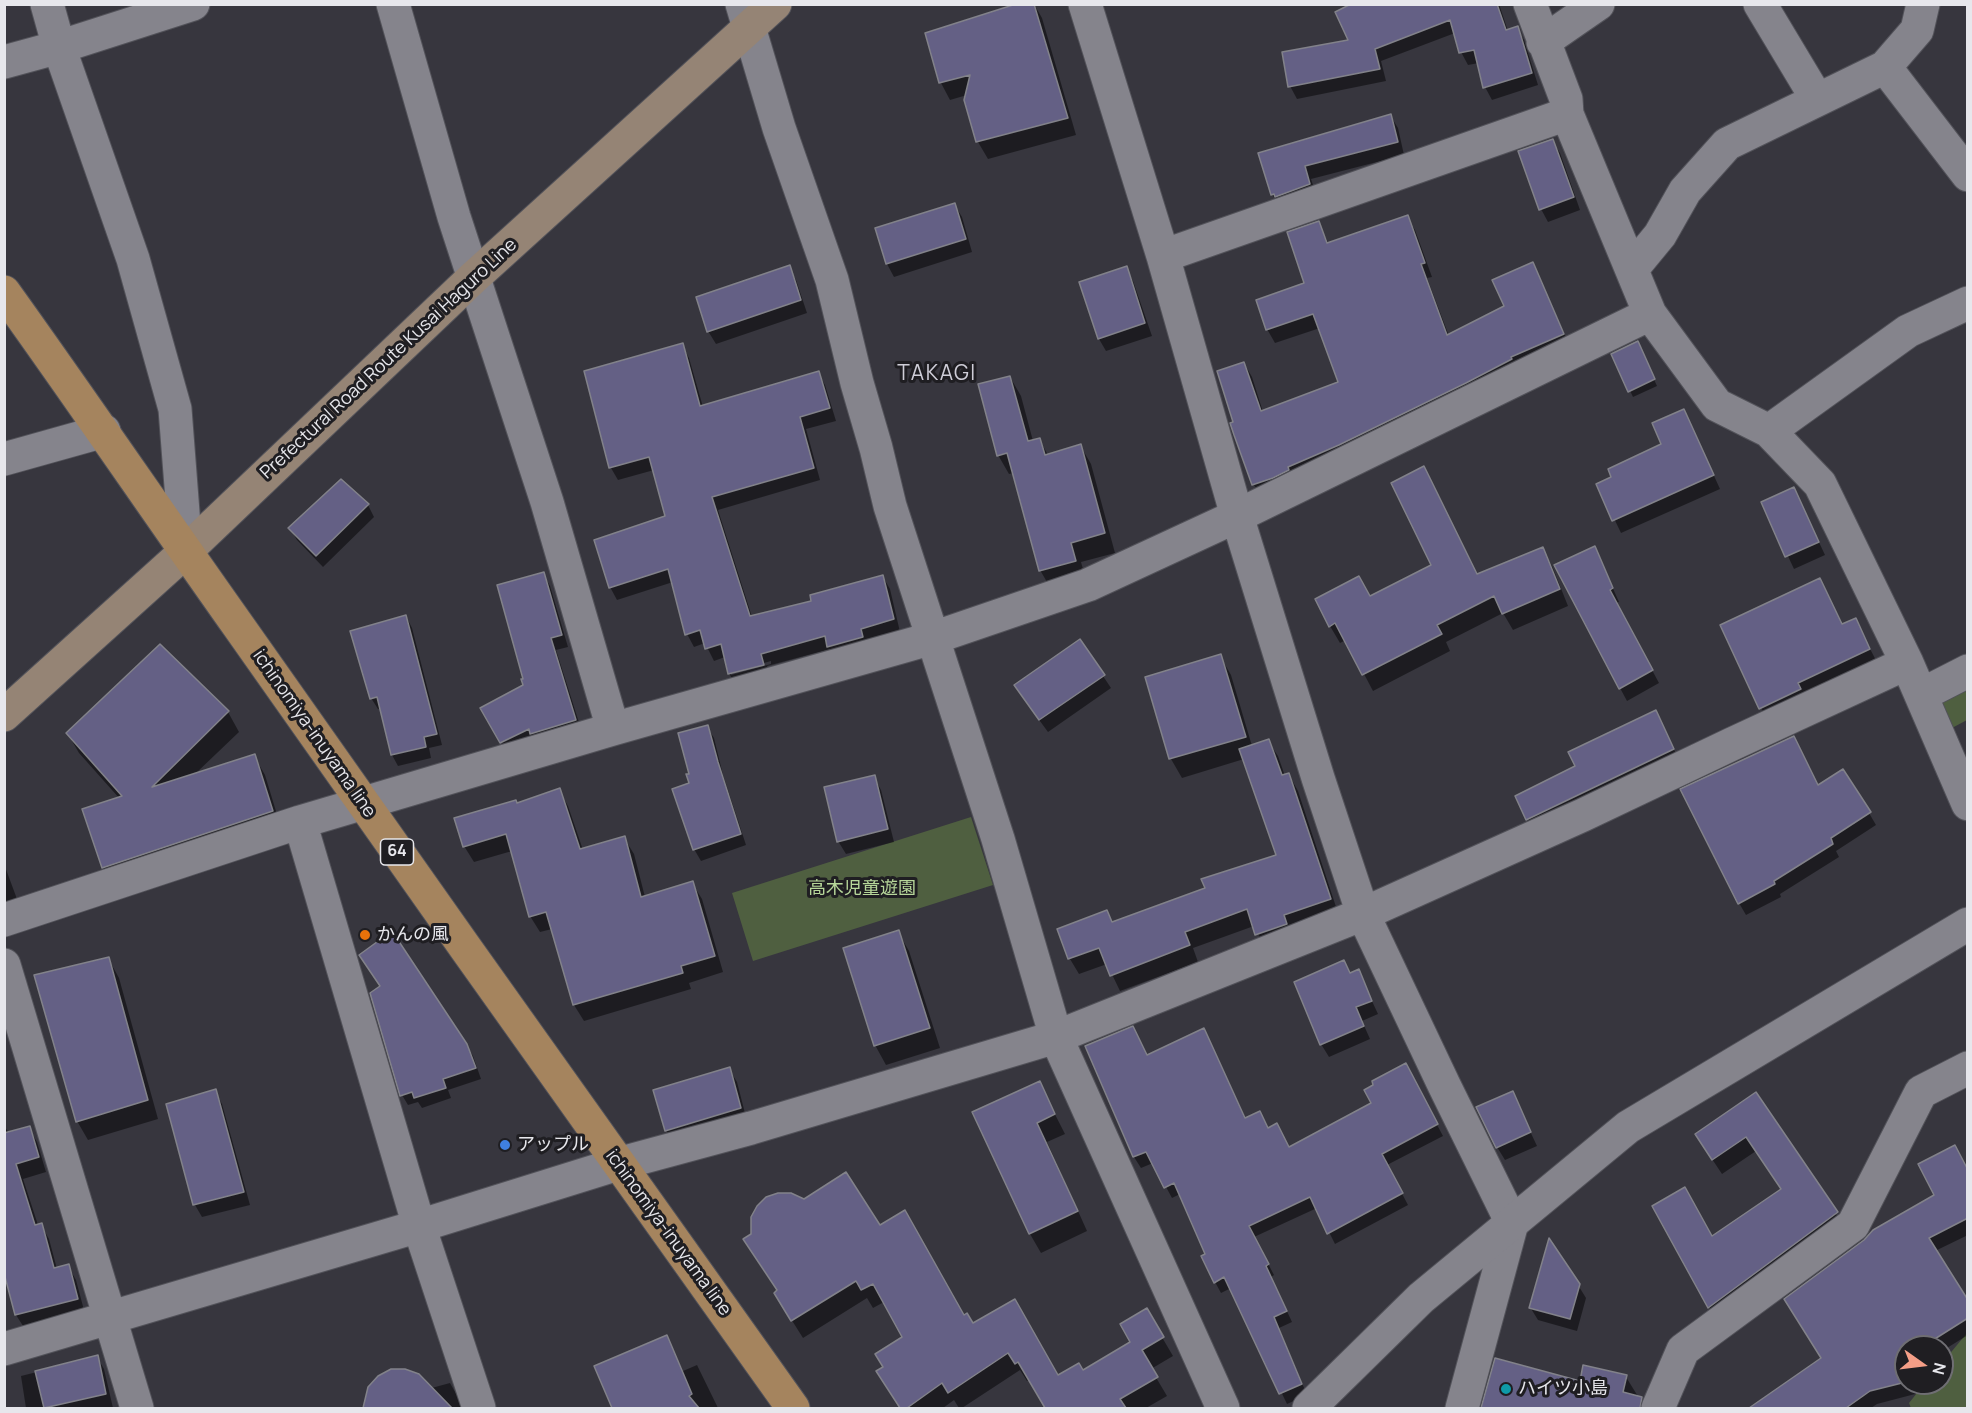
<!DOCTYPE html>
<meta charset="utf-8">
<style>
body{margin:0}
#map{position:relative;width:1972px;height:1413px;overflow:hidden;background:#37363e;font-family:Manrope,sans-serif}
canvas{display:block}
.frame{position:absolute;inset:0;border:6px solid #e7e7ec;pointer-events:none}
.north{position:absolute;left:1894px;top:1335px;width:60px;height:60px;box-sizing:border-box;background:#1f1e22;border:2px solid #6f6e73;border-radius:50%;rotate:104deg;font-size:16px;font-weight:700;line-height:24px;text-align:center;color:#e7e7ec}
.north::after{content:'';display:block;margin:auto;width:21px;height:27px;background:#f49e87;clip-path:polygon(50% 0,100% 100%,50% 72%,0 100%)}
</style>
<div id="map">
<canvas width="1972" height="1413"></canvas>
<div class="frame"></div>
<div class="north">N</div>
</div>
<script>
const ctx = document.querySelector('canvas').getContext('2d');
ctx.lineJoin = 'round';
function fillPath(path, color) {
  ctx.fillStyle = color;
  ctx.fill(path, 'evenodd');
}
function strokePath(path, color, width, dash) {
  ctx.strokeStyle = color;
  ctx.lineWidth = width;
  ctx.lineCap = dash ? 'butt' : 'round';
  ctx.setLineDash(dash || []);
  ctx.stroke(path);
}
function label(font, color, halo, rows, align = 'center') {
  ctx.font = font + ' Manrope,"Noto Sans JP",sans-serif';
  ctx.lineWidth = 6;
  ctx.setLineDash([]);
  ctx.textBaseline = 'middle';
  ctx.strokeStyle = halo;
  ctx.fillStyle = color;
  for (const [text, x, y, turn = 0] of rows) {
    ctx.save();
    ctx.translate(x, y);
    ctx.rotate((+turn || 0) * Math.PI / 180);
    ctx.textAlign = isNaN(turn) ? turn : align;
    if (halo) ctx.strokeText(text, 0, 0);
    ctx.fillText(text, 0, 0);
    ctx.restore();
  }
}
const green = new Path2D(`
 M1967,680V720L1952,728L1934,698Z
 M971,817L993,885L753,961L732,893Z
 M1967,1333V1408H1911L1909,1403L1925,1383H1942V1363Z`);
const shadow = new Path2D(`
 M1034,4L1042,18L1076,135L988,159L978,142L966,100L967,95L950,100L941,83L927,34Z
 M1354,4H1499L1508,31L1517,28L1524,40L1538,85L1492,100L1485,87L1479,63L1468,65L1461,52L1455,33L1381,61L1386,81L1297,99L1290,86L1350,41Z
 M1390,115L1398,128L1404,155L1311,179L1317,197L1280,207L1272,194L1260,154Z
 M1552,141L1560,153L1580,210L1548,222L1541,209Z
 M954,204L962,217L972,252L894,277L887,264L876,229Z
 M1407,217L1415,230L1432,277L1427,278L1449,336L1506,307L1532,264L1540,278L1571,349L1262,499L1254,485L1235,435L1244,363L1252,377L1263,412L1340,383L1320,328L1275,343L1267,329L1306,284L1318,223L1329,244Z
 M789,267L796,280L807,313L716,344L708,331Z
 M1126,268L1133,281L1152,336L1106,351L1099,339Z
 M682,345L689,358L703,407L818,373L825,385L836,421L806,429L820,480L718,510L752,617L813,602L883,577L890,589L900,632L836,659L830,649L767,666L770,677L736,686L729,673L725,657L714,661L705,643L694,647L687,634L673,582L617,600L610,587L667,517L654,470L618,480L611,468L585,372ZM771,661V664L731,675V672Z
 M1640,349L1657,386L1633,397L1613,355Z
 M1010,377L1021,396L1033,441L1039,439L1048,455L1080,445L1091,464L1115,553L1081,562L1086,580L1051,589L1040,570L1014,473L1009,474L998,455Z
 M1690,423L1720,489L1621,533L1598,485L1663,445Z
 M1424,468L1478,576L1542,549L1552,566L1568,606L1513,630L1503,613L1446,642L1450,651L1373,691L1346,640L1340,643L1330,626L1370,598L1433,566Z
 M341,481L368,505L374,517L323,567L297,540L290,528Z
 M1794,489L1825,555L1794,569L1763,503Z
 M1595,548L1619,602L1616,603L1659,683L1627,701L1620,688Z
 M543,574L550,586L568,647L556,650L582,732L508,754L483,709L525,686Z
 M1820,580L1843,625L1855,620L1880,668L1772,727L1761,708L1722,626Z
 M406,616L412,628L442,745L429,748L431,758L398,766L392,755L381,708L378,709L371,698Z
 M1220,656L1231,675L1252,746L1268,741L1278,756L1285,776L1289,775L1298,791L1339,916L1266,950L1254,926L1193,948L1198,962L1120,991L1107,964L1079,974L1070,959L1059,930L1106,912L1113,923L1207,889L1278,856L1244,759L1182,778L1171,759L1147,678Z
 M1103,676L1111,688L1048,732L1023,698Z
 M228,712L239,732L194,775L254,756L265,775L282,831L114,886L103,867L120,799L79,753L68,734Z
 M1656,712L1680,762L1535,832L1527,819L1577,767Z
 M707,727L714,738L723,775L746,845L701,861L694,849L690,775Z
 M874,777L881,790L894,842L846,854L838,841Z
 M1818,787L1869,813L1876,825L1836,851L1839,857L1780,894L1781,897L1746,915L1739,903Z
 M559,790L568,806L583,850L624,838L634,854L645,897L692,883L702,899L723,972L689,983L691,989L584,1021L574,1005L552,929L540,932L530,916L512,851L474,862L464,846L517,804Z
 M4,864L17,899L4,903Z
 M898,932L909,951L940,1048L886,1065L875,1045Z
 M108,958L119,978L158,1119L88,1140L77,1121Z
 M1358,971L1378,1014L1362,1021L1370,1039L1329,1057L1321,1044L1351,975Z
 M381,987L466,1044L473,1056L481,1079L448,1090L451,1098L422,1108L418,1102L408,1105L402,1095Z
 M1210,1041L1246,1119L1268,1130L1289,1149L1373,1103L1411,1076L1443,1136L1387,1165L1408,1205L1335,1244L1317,1208L1254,1237L1274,1275L1271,1277L1292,1322L1279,1328L1307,1395L1287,1404L1231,1288L1221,1293L1215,1282L1207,1255L1180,1194L1172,1198L1153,1163L1141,1168L1134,1157L1087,1046L1147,1057Z
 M729,1069L737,1082L747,1121L673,1143L666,1130Z
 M1039,1083L1065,1134L1047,1142L1087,1231L1041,1253L1030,1234L974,1113Z
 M215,1091L222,1104L250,1205L202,1217L195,1205Z
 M1512,1093L1537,1146L1505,1160L1497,1147Z
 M1755,1094L1846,1229L1718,1323L1654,1206L1712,1238L1782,1190L1756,1151L1722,1174L1706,1150Z
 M4,1126L9,1133L29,1128L37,1142L46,1172L23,1179L38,1225H41L49,1239L57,1269L68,1266L76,1280L85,1314L25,1329L16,1315L8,1281L4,1282Z
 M1968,1171V1235L1935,1251L1968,1303V1335L1942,1351V1347H1906V1383H1936L1938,1388L1877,1404L1871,1408H1764L1761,1402L1822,1359L1936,1196Z
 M879,1227L973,1325L1057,1377L1082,1372L1132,1342L1146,1310L1173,1356L1151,1369L1167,1396L1146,1408H1046L1030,1380L1027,1381L1020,1370L962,1408H959L954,1400L943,1408H901L888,1390L904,1337L884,1302L873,1308L867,1298L803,1338L786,1311Z
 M1578,1285L1586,1298L1577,1331L1538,1320L1530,1307Z
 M666,1336L683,1371L697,1365L718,1408H614L596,1367Z
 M97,1357L104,1369L113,1408H26L21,1376Z
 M1496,1359L1581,1382L1626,1377L1639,1398L1636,1408H1483Z
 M450,1383L464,1408H357L365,1406Z`);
const building = new Path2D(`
 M1016,4H1034L1068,118L976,142L964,100L970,75L939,83L925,33Z
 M1351,4H1497L1506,30L1518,26L1532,73L1483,88L1474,50L1459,53L1450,20L1375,49L1380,69L1288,87L1282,52L1348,40L1335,12Z
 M1391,114L1398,142L1305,166L1310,184L1275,197L1274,194L1271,195L1258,153Z
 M1553,139L1574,197L1539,210L1518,151Z
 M955,203L966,239L886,264L875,228Z
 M1408,215L1425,263L1421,264L1447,335L1504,306L1492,280L1533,262L1564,334L1511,357L1512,359L1466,383L1339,445L1288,467L1289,470L1273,478L1252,485L1234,435L1230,423L1233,422L1217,371L1244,362L1261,411L1338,382L1313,314L1266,330L1256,300L1304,283L1287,232L1319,221L1327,243Z
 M790,265L801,300L707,332L696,297Z
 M1127,266L1145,323L1098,339L1079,282Z
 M1638,341L1655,379L1628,392L1611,354Z
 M683,343L700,406L819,371L830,408L800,417L814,468L712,497L750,616L811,601L810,595L883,575L894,619L861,629L863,637L827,647L825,636L761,654L764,665L728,674L721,644L705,649L700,630L685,635L668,569L609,588L594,540L665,516L649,457L609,468L584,371Z
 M1010,376L1028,441L1040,438L1045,455L1081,444L1105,533L1071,543L1076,561L1039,571L1007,453L997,456L978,384Z
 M1684,409L1714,475L1612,521L1596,484L1611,477L1608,469L1661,444L1652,423Z
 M1424,466L1477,574L1543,547L1560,589L1502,614L1494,596L1437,625L1442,634L1362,675L1335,623L1329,627L1315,599L1359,576L1370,596L1431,565L1391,483Z
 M341,479L369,504L316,556L288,528Z
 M1794,487L1819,542L1785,557L1761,502Z
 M1595,546L1613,588L1610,590L1653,670L1619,689L1554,565Z
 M544,572L562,635L551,638L576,720L530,734L529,729L500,743L480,708L523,685L521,679H523L497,585Z
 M1820,578L1842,624L1856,618L1870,649L1798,683L1801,689L1759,709L1720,625Z
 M406,615L437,734L424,737L426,747L391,755L377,697L370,699L350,631Z
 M1080,639L1105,675L1039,720L1014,685Z
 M160,644L229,711L152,787L255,754L273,811L102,868L82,809L122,796L66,733Z
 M1221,654L1246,737L1169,759L1145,677Z
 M1656,710L1674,749L1526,820L1515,796L1575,766L1568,752Z
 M708,725L718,762L741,834L693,850L672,789L689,783L686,774H689L678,733Z
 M1794,736L1818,785L1843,769L1871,812L1831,838L1833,844L1774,881L1775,884L1738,904L1680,789Z
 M1269,739L1282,775L1289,773L1331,899L1284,915L1287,924L1255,935L1247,909L1185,932L1190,945L1110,976L1099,948L1068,959L1057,929L1107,910L1112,922L1205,888L1201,879L1276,855L1239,749Z
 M875,775L888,829L837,842L824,787Z
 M560,788L580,849L625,836L641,897L693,881L715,956L681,966L683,973L573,1005L546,912L529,917L506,834L463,847L454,818L516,800L517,803Z
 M899,930L930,1028L874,1046L843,948Z
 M392,931L467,1044L476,1068L443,1079L446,1088L414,1098L412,1092L400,1096L370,993L380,986L359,955Z
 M109,957L148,1100L76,1122L34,975Z
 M1344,960L1350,973L1359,969L1372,1001L1356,1007L1364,1026L1320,1045L1294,982Z
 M1133,1026L1147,1055L1204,1028L1245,1118L1260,1111L1268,1128L1277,1123L1289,1147L1371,1103L1364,1090L1373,1085L1372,1081L1406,1063L1438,1124L1382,1154L1403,1193L1327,1234L1310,1197L1249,1226L1269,1264L1266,1266L1287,1311L1274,1317L1302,1384L1279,1394L1224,1277L1214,1283L1201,1256L1205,1254L1174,1183L1164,1188L1146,1152L1133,1157L1085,1046Z
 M730,1067L741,1108L665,1131L653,1090Z
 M1040,1081L1055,1114L1037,1123L1078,1211L1029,1234L972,1112Z
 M216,1089L244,1192L193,1205L166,1104Z
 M1513,1091L1531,1132L1496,1148L1476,1107Z
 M1756,1092L1838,1212L1708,1308L1652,1206L1685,1187L1712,1236L1781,1189L1746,1137L1712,1160L1695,1134Z
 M30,1126L39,1157L16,1164L35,1225L42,1223L54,1268L69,1264L78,1299L15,1315L4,1273V1133Z
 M1955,1145L1968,1170V1218L1929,1238L1968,1300V1318L1922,1347H1906V1382L1870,1391L1846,1408H1749L1821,1358L1784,1299L1864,1240L1873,1230L1934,1195L1918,1164Z
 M846,1172L880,1225L905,1210L964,1315L967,1313L973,1323L1015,1299L1058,1375L1079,1363L1083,1370L1130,1342L1120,1324L1147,1308L1164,1337L1142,1350L1158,1377L1120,1399L1126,1408H1045L1018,1362L1015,1364L1008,1353L948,1393L942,1383L907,1408H900L876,1371L883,1367L875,1354L902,1337L873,1284L861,1290L856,1281L791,1321L774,1293L777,1290L743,1239L751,1234V1217L757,1206L766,1197L778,1193H791L804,1199Z
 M1549,1238L1580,1284L1570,1319L1529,1308Z
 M667,1335L692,1394L689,1396L699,1408H612L594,1366Z
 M98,1355L106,1394L44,1408L35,1371Z
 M1495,1358L1580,1381L1583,1365L1627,1375L1623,1392L1642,1397L1640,1408H1481Z
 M391,1369H405L419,1374L452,1408H363L368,1387L378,1376Z`);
const minor = new Path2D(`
 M47,4L59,47L133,259L175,409L186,551
 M393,4L454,217L547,502L613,729
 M742,4L779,128L832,280L857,383L876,448L890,506L998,839L1056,1037L1223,1408
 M1085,4L1163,256L1237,516L1318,778L1363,914L1444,1085L1512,1223L1462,1408
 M1530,4L1566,99L1567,114L1650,314L1717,405L1769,431L1820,484L1907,663L1968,804
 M1760,4L1817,99
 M1543,42L1598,4
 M4,62L59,47L193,4
 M1885,67L1968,175
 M1163,256L1567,114
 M1632,269L1660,235L1685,191L1727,144L1885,67L1917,30L1923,4
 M1769,431L1908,331L1968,303
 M4,459L104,431
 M1921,695L1968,671
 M300,822L419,1226L479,1408
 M4,920L300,822L613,729L933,638L1088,585L1237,516L1650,314
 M4,965L137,1408
 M4,1349L419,1226L618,1164L751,1128L1056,1037L1363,914L1583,815L1732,744L1907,663
 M1658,1408L1683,1350L1853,1225L1921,1092L1968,1068`);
const tertiary = new Path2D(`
 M1309,1408L1421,1298L1628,1127L1968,924`);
const secondary = new Path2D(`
 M4,715L186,551L473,278L775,4`);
const primary = new Path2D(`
 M4,292C83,402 159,514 237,624C421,886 607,1148 793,1408`);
const markers = [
 [365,935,6,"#e8710a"],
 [505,1145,6,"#3f7fe0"],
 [1506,1389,6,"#0f9aa8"]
];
const shields = [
 [397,852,33]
];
const shieldNames = [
 ["64",397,852]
];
const streetNames = [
 ["Prefectural Road Route Kusai Haguro Line",389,359,-43],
 ["ichinomiya-inuyama line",314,734,55],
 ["ichinomiya-inuyama line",668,1233,54]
];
const parkNames = [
 ["高木児童遊園",862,889]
];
const poiNames = [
 ["かんの風",377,935],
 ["アップル",517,1145],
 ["ハイツ小島",1518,1389]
];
const quarterNames = [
 ["TAKAGI",937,374]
];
fillPath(green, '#4f5f40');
fillPath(shadow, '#0007');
fillPath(building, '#646085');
strokePath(building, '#82828a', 1.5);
strokePath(minor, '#525259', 35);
strokePath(tertiary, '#525259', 35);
strokePath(secondary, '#525259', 35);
strokePath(primary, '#525259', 35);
strokePath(minor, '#85848c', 33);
strokePath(tertiary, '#85848c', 33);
strokePath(secondary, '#958475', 33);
strokePath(primary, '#a5845e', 33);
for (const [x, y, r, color] of markers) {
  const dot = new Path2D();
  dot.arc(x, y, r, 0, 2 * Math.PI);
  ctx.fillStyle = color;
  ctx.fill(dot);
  strokePath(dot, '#1f1e22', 2);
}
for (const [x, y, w] of shields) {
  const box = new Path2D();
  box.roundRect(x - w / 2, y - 13, w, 26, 4.5);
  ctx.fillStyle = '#1f1e22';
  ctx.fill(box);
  strokePath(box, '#e7e7ec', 1.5);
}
label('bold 16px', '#e7e7ec', null, shieldNames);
label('18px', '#e7e7ec', '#1f1e22', streetNames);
label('18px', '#b7d79a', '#1f1e22', parkNames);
label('18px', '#e7e7ec', '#1f1e22', poiNames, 'left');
ctx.letterSpacing = '1.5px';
label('21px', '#cecdd7', '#1f1e22', quarterNames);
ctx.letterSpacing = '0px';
</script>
